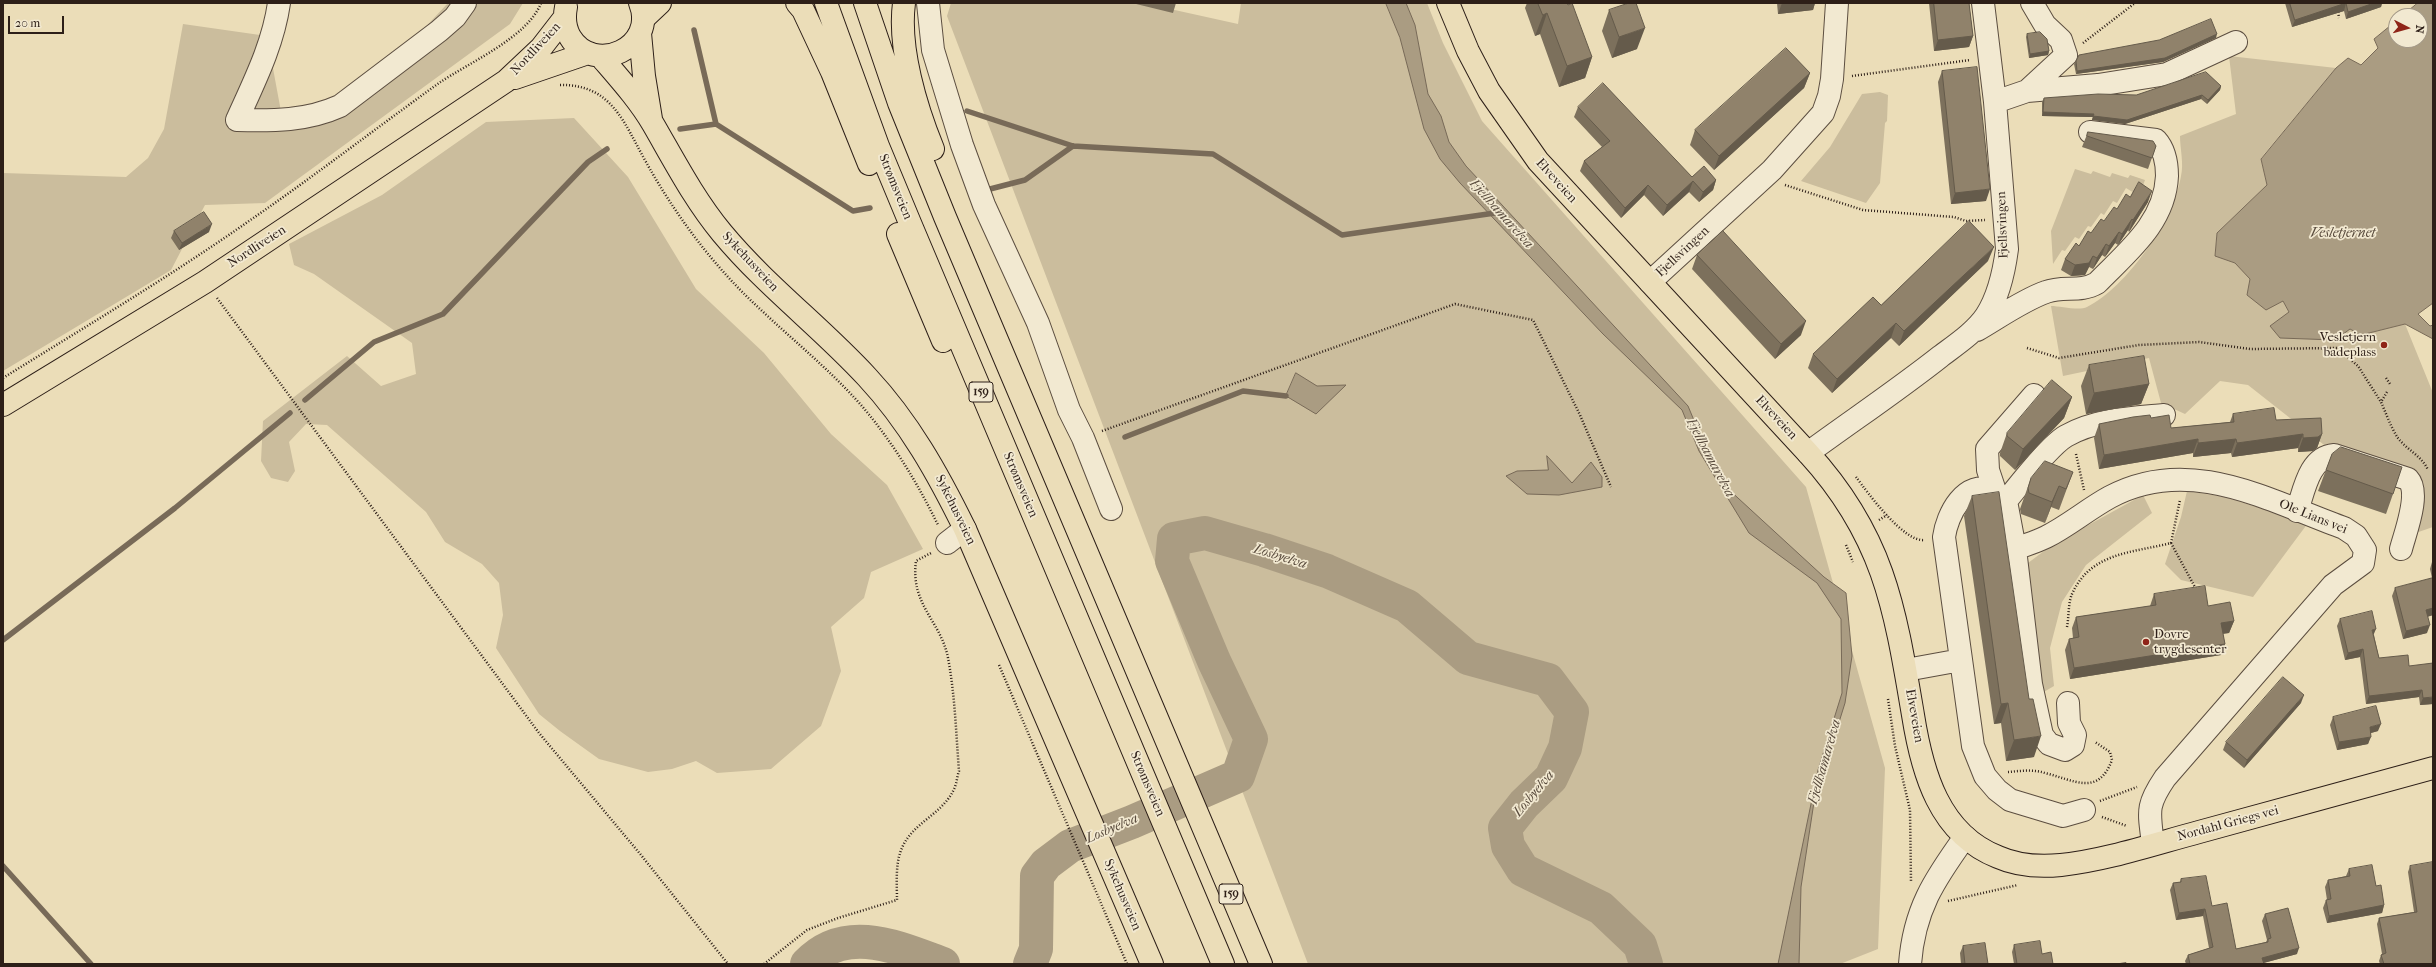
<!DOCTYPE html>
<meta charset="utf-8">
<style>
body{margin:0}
#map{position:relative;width:2436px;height:967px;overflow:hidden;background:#ebddb8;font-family:"IM FELL French Canon",serif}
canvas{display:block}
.frame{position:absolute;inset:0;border:4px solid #2d1f18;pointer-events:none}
.north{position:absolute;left:2388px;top:8px;width:40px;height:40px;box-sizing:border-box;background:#f2e9d1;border:1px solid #a39887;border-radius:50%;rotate:96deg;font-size:11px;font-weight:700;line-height:16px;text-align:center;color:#2d1f18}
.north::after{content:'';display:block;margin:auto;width:14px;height:18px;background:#8f2418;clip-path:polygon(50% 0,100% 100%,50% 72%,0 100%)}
.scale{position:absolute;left:8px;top:16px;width:56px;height:18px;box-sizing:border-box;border:2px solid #2d1f18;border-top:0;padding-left:5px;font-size:12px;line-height:14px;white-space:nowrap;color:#2d1f18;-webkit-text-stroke:3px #f2e9d1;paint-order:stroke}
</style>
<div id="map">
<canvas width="2436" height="967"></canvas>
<div class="frame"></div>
<div class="north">N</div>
<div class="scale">20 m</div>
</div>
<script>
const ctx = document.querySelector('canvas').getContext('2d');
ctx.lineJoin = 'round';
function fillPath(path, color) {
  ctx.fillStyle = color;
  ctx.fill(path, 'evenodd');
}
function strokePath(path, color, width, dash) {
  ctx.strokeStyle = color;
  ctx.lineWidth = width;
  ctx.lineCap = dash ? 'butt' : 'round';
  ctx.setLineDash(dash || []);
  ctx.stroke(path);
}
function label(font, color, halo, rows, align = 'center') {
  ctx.font = font + ' "IM FELL French Canon",serif';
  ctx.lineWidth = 3.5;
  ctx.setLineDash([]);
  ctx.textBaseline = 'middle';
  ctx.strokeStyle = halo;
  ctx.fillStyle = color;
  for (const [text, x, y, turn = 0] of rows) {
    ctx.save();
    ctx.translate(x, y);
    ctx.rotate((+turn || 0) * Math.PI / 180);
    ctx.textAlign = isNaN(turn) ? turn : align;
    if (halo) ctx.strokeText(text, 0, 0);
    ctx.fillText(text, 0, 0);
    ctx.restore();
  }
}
const green = new Path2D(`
 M448,3H523L510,24L265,203L205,205L171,270L3,371V173L126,177L148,158L164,129L183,24L267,36L282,117L374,82Z
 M951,3H1143L1238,24L1241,3H1427L1443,43L1482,121L1806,487L1885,768L1878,949L1840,964H1308L947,16Z
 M2229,56L2336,68L2261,158L2267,185L2217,233L2215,255L2235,263L2251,279L2247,295L2283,301L2289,312L2350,329L2361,335L2405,324L2433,393V527L2398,539L2406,473L2328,448L2248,385L2220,381L2185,414L2161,403L2149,358L2063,376L2051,306C2060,306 2079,311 2087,307C2127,287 2174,219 2181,176C2184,164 2180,148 2180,136L2236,114Z
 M1880,92L1888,95L1887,121L1885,123L1880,183L1866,203L1801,181L1830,147L1862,94Z
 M574,118L628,177L696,289L764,353L831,434L887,485L923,549L871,572L864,598L831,627L841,671L821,726L771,769L717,773L696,761L672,769L648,772L599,759L560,731L539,714L496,648L503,615L499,583L482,564L445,542L426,512L327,425L306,424L289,442L295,471L288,482L271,478L261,461L263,421L347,356L381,386L416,374L412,343L314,274L294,265L289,244L382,195L486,122Z
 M2075,169L2091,174L2093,171L2110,177L2112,173L2128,178L2130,175L2145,180L2139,196L2126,188L2117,203L2113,201L2104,215L2101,213L2091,227L2088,226L2079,239L2075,237L2065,251L2062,250L2053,264L2051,231Z
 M2187,491L2225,497L2308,523L2253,597L2181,580L2165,564L2181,517Z
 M2143,495L2152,513L2086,565L2062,602L2050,648L2054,686L2042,693L2024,566L2052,545Z`);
const water = new Path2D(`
 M1386,3H1406L1415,25L1428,94L1441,116L1449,142L1466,166L1688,406L1703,442L1726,487L1824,577L1846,593L1852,656L1845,703L1814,802L1801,887L1799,964H1778L1818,770L1842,693L1841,619L1817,583L1749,533L1699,451L1682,410L1603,334L1460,183L1440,159L1424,129L1400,38Z
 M2418,3H2433V303L2418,314L2430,326L2433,325V339L2405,324L2361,335L2350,329L2335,340L2280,338L2270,326L2289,312L2283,301L2266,310L2247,295L2250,279L2235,263L2215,256L2217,233L2267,185L2261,159L2336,68L2348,58L2361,65L2378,48L2374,39L2396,21V40H2420V16H2402Z
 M1296,373L1317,386L1346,385L1316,414L1286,396Z
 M1547,456L1572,483L1591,462L1602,477V487L1559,495L1527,494L1506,476L1517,471L1548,470Z`);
const stream = new Path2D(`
 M694,30L716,124L853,211L870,208
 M967,111L1073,146L1213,154L1342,235L1495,213
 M680,129L716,124
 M990,189L1025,180L1073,146
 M305,400L374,342L443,314L588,162L607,149
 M1125,437L1243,391L1286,396
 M3,640L175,508L290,413
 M3,866L91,964`);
const river = new Path2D(`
 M807,964C846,923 899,948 943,964
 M1030,964L1036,949L1037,876L1046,864L1070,846L1132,822L1238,776L1251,739L1214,661L1172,561L1174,539L1205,533L1264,550L1327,571L1407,606L1468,658L1548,680L1572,712L1565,748L1551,778L1524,804L1505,828L1508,846L1523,870L1601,908L1640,945L1646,964`);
const path = new Path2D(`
 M2337,3L2339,18
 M2083,43L2135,3
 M1852,76L1970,60
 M560,85C612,84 624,123 646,162C676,216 714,267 760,309C794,341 830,370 861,405C892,441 917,482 938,525
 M1785,185L1863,210L1954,217L1966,221L1985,220
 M217,298L539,733L641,855L728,964
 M2027,348L2059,358L2139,345L2199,342L2250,349L2337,348L2358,366L2381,402
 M3,378C85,327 169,277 249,221C313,177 375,129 439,83C470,62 528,37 541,3
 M2386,378L2390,384
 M2387,392L2381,402C2386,413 2391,428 2398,438C2407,450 2422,456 2428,470
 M1102,431L1455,304L1533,320L1580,415L1611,487
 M2076,454L2084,490
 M1856,477C1868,493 1904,543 1925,540
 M1879,520L1887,515
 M2171,543L2196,589
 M1846,545L1853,562
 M2067,627C2069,617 2068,603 2072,594C2091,552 2132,553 2171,543L2180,500
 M999,665L1127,964
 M1888,699L1895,746L1910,810L1911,882
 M2008,772C2020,771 2033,769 2045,773C2074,780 2098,797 2112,760L2110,752L2095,742
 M2100,801L2137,787
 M2102,817L2127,826
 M1948,901L2018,885
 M764,964L807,930L838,918L897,900C897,884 895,863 902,848C912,823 943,814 954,789C957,783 957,776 959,771C956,733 955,695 948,658C941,621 910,605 916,561L931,553`);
const minor = new Path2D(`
 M279,3C273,45 254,82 237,120C273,121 307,121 340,106L439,31L455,17L465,3
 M928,3L933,50L962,145L984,205L1038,323L1069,410L1083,438L1111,509
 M2027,91L2066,55L2061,40L2045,25L2032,3
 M1995,102L2027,91L2098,85L2167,74L2236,42
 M1650,282L1772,170L1823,113L1829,96L1832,79L1837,3
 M1977,330C1998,318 2023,300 2046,292C2063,285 2080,293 2097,283C2127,252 2165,223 2167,176C2167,162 2165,150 2156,140L2090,132
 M1808,453C1853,420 1898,390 1941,356C1957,344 1975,332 1986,316C1999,296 2004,272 2007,249L1995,102L1983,3
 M1995,491L1988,470L1987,449L2034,395
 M2006,501C2002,498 1998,493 1994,491C1965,478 1947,515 1944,537L1973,746L1985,776L1997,790L2010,800L2063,816L2084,810
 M2297,511C2304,491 2309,457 2334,455L2408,479C2421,493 2405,533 2401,549
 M947,543L965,529
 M2015,549C2025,545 2036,542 2046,537C2068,526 2088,509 2110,497C2190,454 2269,501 2344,528L2356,536L2365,550L2363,563L2333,585L2165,778C2146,806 2149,811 2153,844
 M1906,670L1961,660
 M2068,703L2069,723L2075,735L2073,745L2065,750L2049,744L2042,735L2031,684L2015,549L2006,501C2020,484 2049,446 2066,436C2096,419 2131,418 2164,415
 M1910,964C1914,910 1934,880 1965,837`);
const major = new Path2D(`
 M1448,3L1468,51L1489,91L1538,161L1808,453C1884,536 1895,608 1913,715C1922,772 1939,834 1998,857C2018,866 2040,867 2061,865C2107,860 2154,844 2199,832C2277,811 2355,789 2433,768
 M566,7C564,17 565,28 570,37C594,77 658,47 640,3
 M640,33L644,76L651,119
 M601,57C619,78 639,100 653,124C675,162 694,199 722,233C766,286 821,327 867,377C909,422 938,474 965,529L1152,964
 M515,78L588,53
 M3,405L205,282L506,81L541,48L565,17`);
const highway = new Path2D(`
 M797,3L803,10L832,72L869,164
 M826,3L878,146L910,223L1223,964
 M865,3L899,103L945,217L1261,964
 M904,3C898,48 916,107 933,149
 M643,19L660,3
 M898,234L943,341`);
const wall = new Path2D(`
 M1132,3H1176L1173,13Z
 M1527,3H1567L1592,57L1585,78L1559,87L1540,34L1535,36L1525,8Z
 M1777,3H1815L1813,10L1778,14Z
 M1929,3H1969L1973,36L1969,47L1934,51Z
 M2285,3H2382L2381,7L2346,19L2344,11L2292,27Z
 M1609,10L1637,49L1612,58L1602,31Z
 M2027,34L2049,51L2048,55L2029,58L2026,37Z
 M2216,38L2163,62L2076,74L2074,64L2076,61Z
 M1942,71L1986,201L1951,204L1938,82Z
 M1810,73L1804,88L1714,170L1690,145L1695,130Z
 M2221,86L2220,90L2207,104L2201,99L2125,124L2092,120L2093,117L2042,116V102L2044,98L2136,95Z
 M1578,107L1692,177L1716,180L1713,190L1699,202L1689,192L1663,216L1644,195L1621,218L1580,171L1584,161L1602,147L1574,117Z
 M2088,132L2156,146L2148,169L2082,147Z
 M2130,197L2148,202L2129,232L2128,230L2118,245L2115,243L2105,257L2102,255L2093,269L2089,267L2085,275L2071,276L2061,270L2065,259Z
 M174,231L209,232L179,250L171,238Z
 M1697,255L1801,335L1775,359L1692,269Z
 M1988,261L1899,346L1891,338L1832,393L1808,368L1813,354L1881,305Z
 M2089,365L2149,384L2141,404L2086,414L2081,386Z
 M2072,397L2064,418L2015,470L2000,456V453L2007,433Z
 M2233,414L2276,420L2322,434L2317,448L2313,451L2298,452V448L2232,457L2231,453L2193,457V453L2099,469L2094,438L2099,424L2151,418L2171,428L2230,422Z
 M2332,454L2393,494L2386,514L2318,491Z
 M2073,472L2059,510L2051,507L2045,523L2021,514L2020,509L2031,478Z
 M1972,496L2034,757L2006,761L2001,723L1994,724L1964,516Z
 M2432,562H2433V615L2427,617V633L2403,639L2392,596L2395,588L2432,578L2430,569Z
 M2154,594L2208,606L2234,621L2229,633L2223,634L2225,644L2221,655L2070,679L2065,650L2069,639L2073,638L2072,628L2076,617L2150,606Z
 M2340,619L2374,635L2379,658L2409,666L2433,704L2420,705L2419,697L2366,704L2360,657L2345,660L2337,626Z
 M2301,703L2244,768L2223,750L2226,742Z
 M2333,717L2378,731L2371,733L2368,744L2337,750L2330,725Z
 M2410,866L2433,964H2380L2379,961L2381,955L2382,954L2377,924L2379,918L2414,912L2408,872Z
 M2349,869L2376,886L2384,905L2382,913L2327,923L2323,908L2326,900H2327L2325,887L2328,880L2346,876Z
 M2181,879L2212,906L2236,949L2266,942L2267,940L2262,921L2265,914L2297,954L2263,963L2264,964H2186L2185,961L2188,955L2209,948L2203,916L2176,920L2170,890L2173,883L2180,882Z
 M2014,945L2042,954L2053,964H2014L2012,952Z
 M1963,946L1988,964H1961L1960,953Z`);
const shadedWall = new Path2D(`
 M1782,3H1815L1813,10L1778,14Z
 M2346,3L2344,11L2292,27L2295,20Z
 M2374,3H2382L2381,7L2346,19L2348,12Z
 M1547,13L1540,34L1535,36L1543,15Z
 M1645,28L1637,49L1612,58L1619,37Z
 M2217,34L2216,38L2163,62L2076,74L2077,71Z
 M1973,36L1969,47L1934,51L1938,40Z
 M2049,51L2048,55L2029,58L2030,54Z
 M1592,57L1585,78L1559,87L1567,66Z
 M1810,73L1804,88L1714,170L1719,156Z
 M2221,86L2220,90L2207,104L2208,100Z
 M2202,95L2201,99L2125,124L2092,120L2093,116Z
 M2043,112L2094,114L2093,117L2042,116Z
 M1716,180L1713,190L1699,202L1703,192Z
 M1693,181L1689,192L1663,216L1667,205Z
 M1648,185L1644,195L1621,218L1625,208Z
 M1990,189L1986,201L1951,204L1955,193Z
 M2152,191L2148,202L2129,232L2133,220Z
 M2132,219L2128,230L2118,245L2122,234Z
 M212,224L209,232L179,250L182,243Z
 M2119,232L2115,243L2105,257L2109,246Z
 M2106,244L2102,255L2093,269L2097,258Z
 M1994,247L1988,261L1899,346L1904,331Z
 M2093,256L2089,267L2085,275L2071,276L2075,265Z
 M1806,321L1801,335L1775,359L1781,344Z
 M1896,323L1891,338L1832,393L1837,379Z
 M2149,384L2141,404L2086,414L2094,393Z
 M2072,397L2064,418L2015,470L2023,449Z
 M2303,434L2298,448L2232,457L2237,443Z
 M2322,434L2317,448L2313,451L2298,452L2303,438Z
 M2198,439L2193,453L2099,469L2104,455Z
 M2236,439L2231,453L2193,457L2198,443Z
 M2059,486L2051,507L2045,523L2052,502Z
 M2433,608V615L2423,618L2426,610Z
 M2234,621L2229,633L2217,634L2221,623Z
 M2430,625L2427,633L2403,639L2406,631Z
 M2376,629L2373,636L2372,630Z
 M2225,644L2221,655L2070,679L2074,668Z
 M2363,649L2360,657L2345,660L2348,653Z
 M2422,690L2419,697L2366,704L2369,696Z
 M2304,695L2301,703L2244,768L2247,760Z
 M2433,697V704L2420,705L2423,698Z
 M2008,703L2001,723L1994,724L2001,704Z
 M2381,724L2378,731L2367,734L2370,727Z
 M2041,736L2034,757L2006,761L2014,740Z
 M2371,737L2368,744L2337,750L2339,742Z
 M2384,905L2382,913L2327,923L2329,916Z
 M2205,909L2203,916L2176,920L2179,913Z
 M2299,948L2297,954L2260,964L2262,958Z`);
const building = new Path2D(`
 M1538,3H1567L1568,5L1572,3L1592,57L1567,66L1547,13L1543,15Z
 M1629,3H1636L1645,28L1619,37L1609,10Z
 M1934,3H1969L1973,36L1938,40Z
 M2290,3H2374L2348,12L2346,3L2295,20Z
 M2211,19L2217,34L2165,58L2077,71L2076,61L2079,55L2159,40Z
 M2040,32L2047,39L2049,51L2030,54L2027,34Z
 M1786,48L1810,73L1719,156L1695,130Z
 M1977,67L1990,189L1955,193L1942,71Z
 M2206,72L2221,86L2208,100L2202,95L2127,120L2093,116L2094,114L2043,112L2044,98L2098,94L2136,95Z
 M1603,83L1692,177L1704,166L1716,180L1703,192L1693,181L1667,205L1648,185L1625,208L1584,161L1610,141L1578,107Z
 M2088,132L2153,141L2156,146L2152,158L2087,136Z
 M2139,182L2152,191L2133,220L2132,219L2122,234L2119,232L2109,246L2106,244L2097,258L2093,256L2089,263L2075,265L2065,259L2076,243L2079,246L2088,231L2091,233L2101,219L2104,221L2114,207L2117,209L2126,194L2130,197Z
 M204,212L212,224L182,243L174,231Z
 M1969,221L1994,247L1904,331L1896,323L1837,379L1813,354L1873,297L1881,305Z
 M1723,231L1806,321L1781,344L1697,255Z
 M2144,356L2149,384L2094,393L2089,365Z
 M2052,380L2072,397L2023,449L2007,436V433Z
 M2274,408L2276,420L2321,418L2322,434L2318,437L2303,438V434L2237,443L2236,439L2198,443V439L2104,455L2099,424L2133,417L2150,415L2151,418L2169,415L2171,428L2234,422L2233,414Z
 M2341,447L2402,467L2393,494L2326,470L2332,454Z
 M2045,461L2073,472L2066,489L2059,486L2052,502L2029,493L2028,488L2031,478Z
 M1999,492L2029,699H2033L2041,736L2014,740L2008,703L2001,704L1972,496Z
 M2433,578V608L2426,610L2430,625L2406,631L2395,588Z
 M2205,586L2208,606L2230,602L2234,621L2221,623L2225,644L2074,668L2069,639L2079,637L2076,617L2156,605L2154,594Z
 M2372,611L2376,629L2372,630L2379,658L2408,655L2409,666L2433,663V697L2423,698L2422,690L2369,696L2363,649L2348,653L2340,619Z
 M2283,677L2304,695L2247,760L2226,742Z
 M2376,706L2381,724L2370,727L2371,737L2339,742L2333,717Z
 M2433,862V964H2384L2381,955L2386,953L2379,918L2417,912L2410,866Z
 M2372,865L2376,886L2381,885L2384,905L2329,916L2326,900L2331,899L2328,880L2350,876L2349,869Z
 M2206,876L2212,906L2227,903L2236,949L2268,942V939L2271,938L2265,914L2288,908L2299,948L2262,958L2264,964H2189H2190L2188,955L2213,947L2205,909L2179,913L2173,883L2181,882V879Z
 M2040,941L2042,954L2051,952L2053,964H2017L2014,945Z
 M1985,943L1988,964H1965L1963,946Z
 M2126,963V964H2117Z`);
const markers = [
 [2384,345,4,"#8f2418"],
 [2146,642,4,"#8f2418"]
];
const shields = [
 [981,392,24],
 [1231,894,24]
];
const shieldNames = [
 ["159",981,392],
 ["159",1231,894]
];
const streetNames = [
 ["Nordliveien",536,49,-47],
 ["Elveveien",1556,181,48],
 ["Strømsveien",895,187,68],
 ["Fjellsvingen",2003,225,-92],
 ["Nordliveien",257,247,-33],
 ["Fjellsvingen",1683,252,-43],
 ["Sykehusveien",750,262,47],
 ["Elveveien",1776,418,47],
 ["Strømsveien",1020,485,67],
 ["Sykehusveien",955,510,64],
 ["Ole Lians vei",2313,517,22],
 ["Elveveien",1914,716,80],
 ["Strømsveien",1147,784,67],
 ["Nordahl Griegs vei",2228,824,-15],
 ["Sykehusveien",1122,895,67]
];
const poiNames = [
 ["Vesletjern",2376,338],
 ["badeplass",2376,353],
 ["Dovre",2154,635,"left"],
 ["trygdesenter",2154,650,"left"]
];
const waterNames = [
 ["Fjellhamarelva",1501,214,48],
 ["Vesletjernet",2343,234],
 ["Fjellhamarelva",1710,458,62],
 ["Losbyelva",1280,557,17],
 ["Fjellhamarelva",1825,762,-74],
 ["Losbyelva",1534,794,-50],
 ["Losbyelva",1112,829,-23]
];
fillPath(green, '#cbbd9d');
fillPath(water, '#aa9c82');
strokePath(water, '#786a58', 1);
strokePath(stream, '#786a58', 5.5);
strokePath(river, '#aa9c82', 34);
strokePath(minor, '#5c4e40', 24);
strokePath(major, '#2d1f18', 24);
strokePath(highway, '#2d1f18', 24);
strokePath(path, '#2d1f18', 2.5, [1, 2]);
strokePath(minor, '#f2e9d1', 22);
strokePath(major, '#ebddb8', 22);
strokePath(highway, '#ebddb8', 22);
fillPath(wall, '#7c705c');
fillPath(shadedWall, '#655b4b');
fillPath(building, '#90826b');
strokePath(building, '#655b4b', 1);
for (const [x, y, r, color] of markers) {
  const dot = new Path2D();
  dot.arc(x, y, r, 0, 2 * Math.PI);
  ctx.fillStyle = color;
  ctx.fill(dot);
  strokePath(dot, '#f2e9d1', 1.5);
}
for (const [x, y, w] of shields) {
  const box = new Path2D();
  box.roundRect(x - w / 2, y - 10, w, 20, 3);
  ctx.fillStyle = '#f2e9d1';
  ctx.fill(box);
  strokePath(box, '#2d1f18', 1);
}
label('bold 12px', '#2d1f18', null, shieldNames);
label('13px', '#2d1f18', '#f2e9d1', streetNames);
label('13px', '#2d1f18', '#f2e9d1', poiNames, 'right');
label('italic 14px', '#594b3d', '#f2e9d1', waterNames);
</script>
